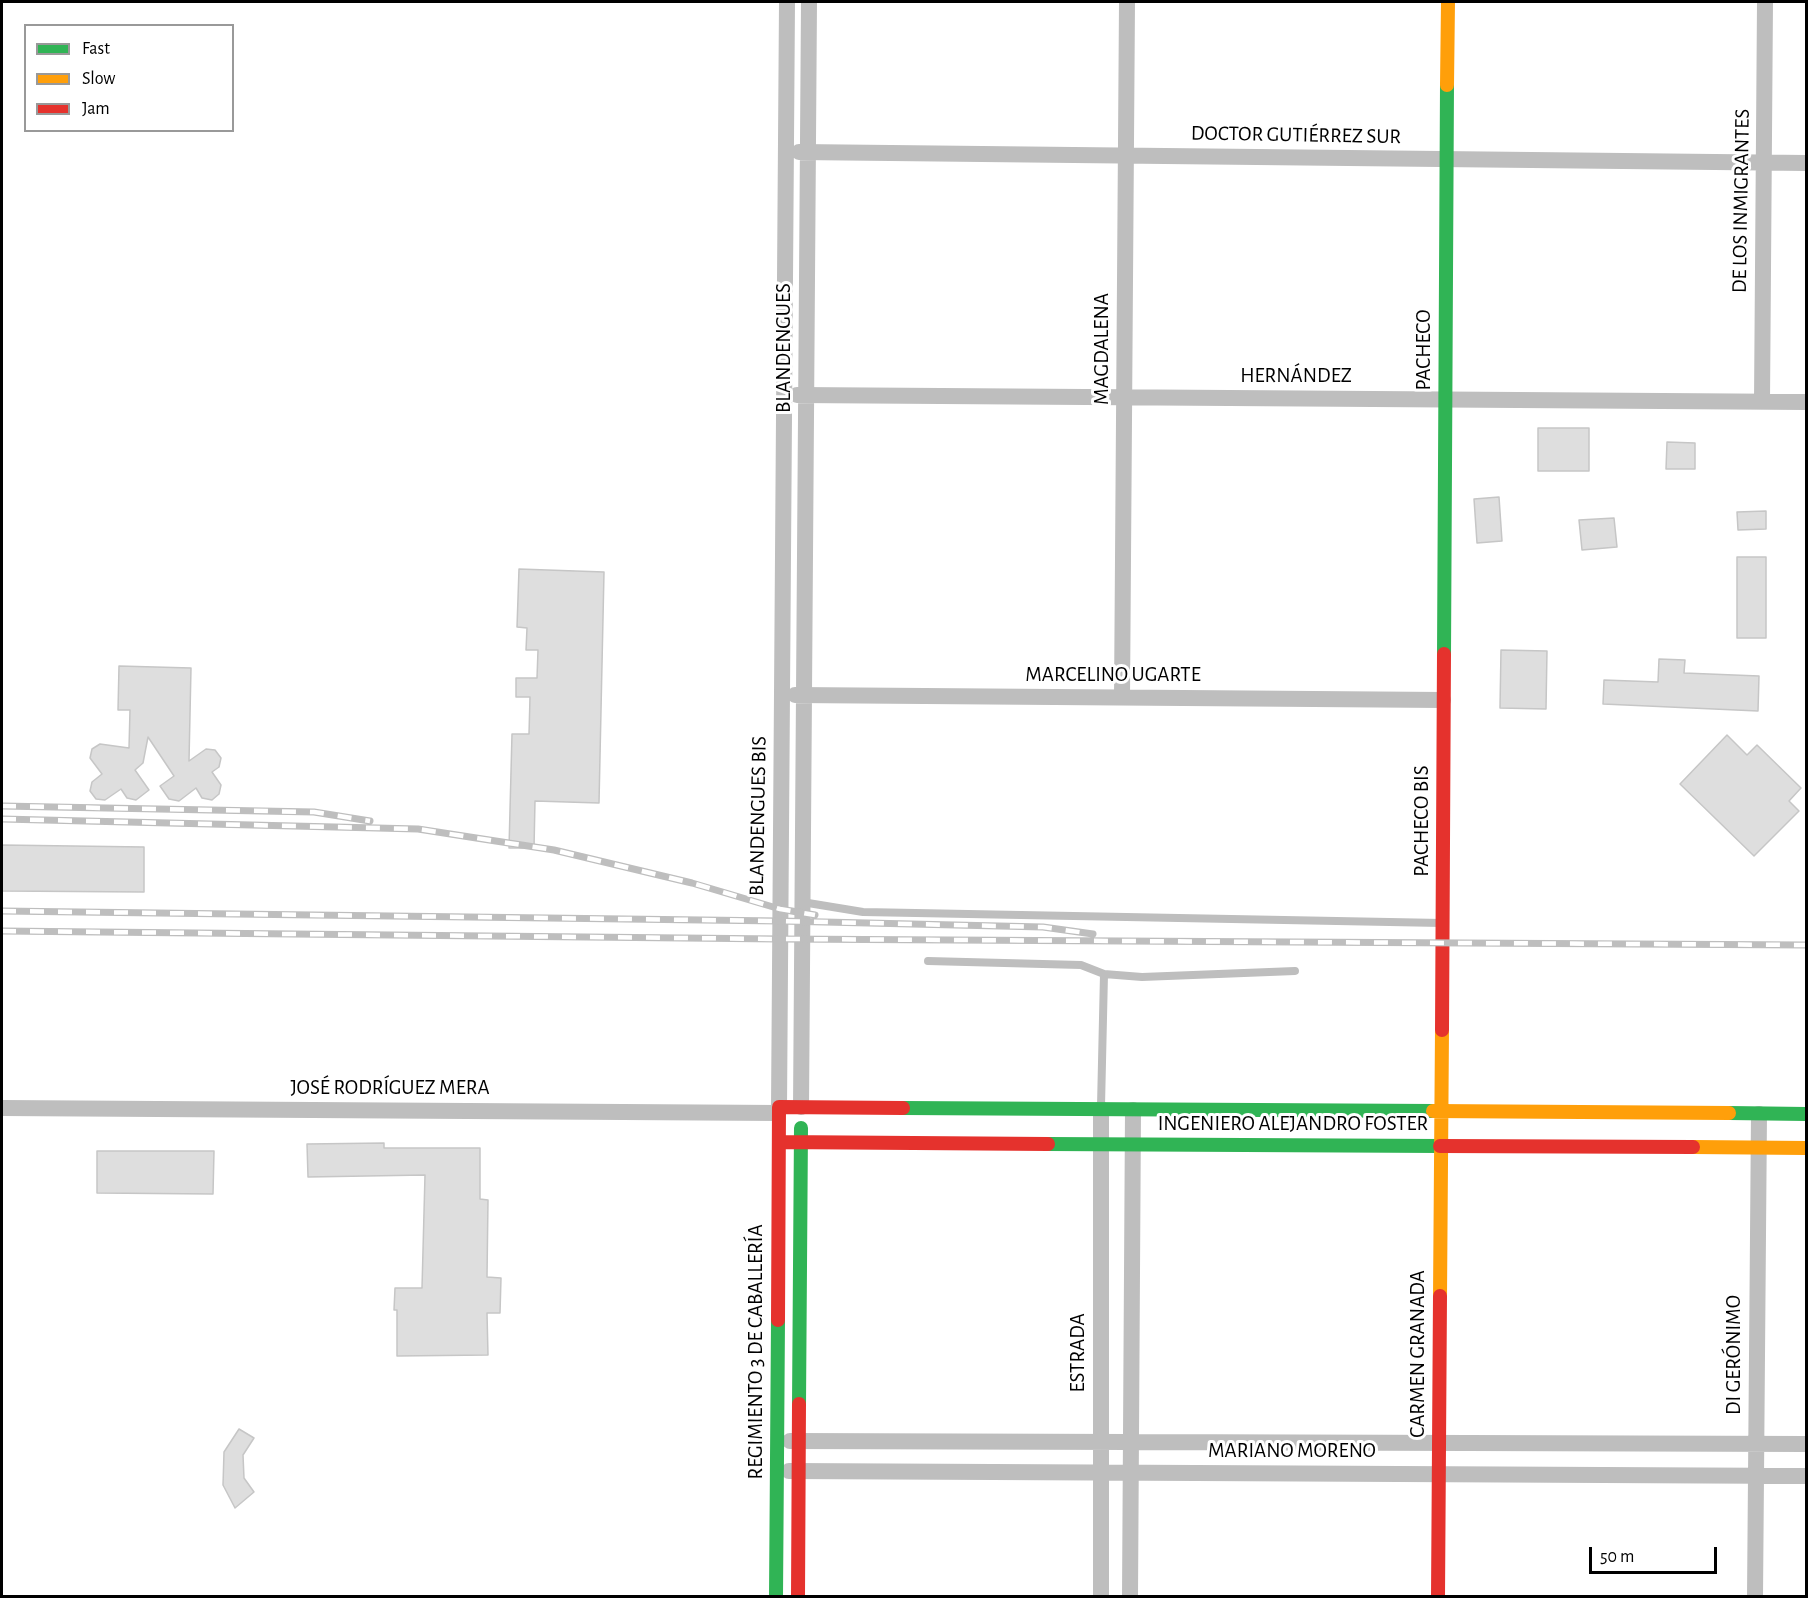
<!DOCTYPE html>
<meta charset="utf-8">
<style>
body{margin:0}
#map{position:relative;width:1808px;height:1598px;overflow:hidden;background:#fff;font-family:"Alegreya Sans",sans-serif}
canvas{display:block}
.frame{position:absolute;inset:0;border:3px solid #000;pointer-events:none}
.legend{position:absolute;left:24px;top:24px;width:210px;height:108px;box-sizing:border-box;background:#fff;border:2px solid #999;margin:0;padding:8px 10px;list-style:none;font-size:18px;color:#000}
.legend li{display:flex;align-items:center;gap:12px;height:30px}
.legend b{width:30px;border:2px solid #999}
.scale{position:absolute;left:1589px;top:1547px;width:128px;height:27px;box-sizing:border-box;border:3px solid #000;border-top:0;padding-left:8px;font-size:18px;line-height:21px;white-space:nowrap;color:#000;-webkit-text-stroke:4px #fff;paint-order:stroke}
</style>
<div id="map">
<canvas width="1808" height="1598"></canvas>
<div class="frame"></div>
<ul class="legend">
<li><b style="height:8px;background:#30b455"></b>Fast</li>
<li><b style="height:8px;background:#ff9f0a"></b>Slow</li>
<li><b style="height:8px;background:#e5322d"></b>Jam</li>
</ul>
<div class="scale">50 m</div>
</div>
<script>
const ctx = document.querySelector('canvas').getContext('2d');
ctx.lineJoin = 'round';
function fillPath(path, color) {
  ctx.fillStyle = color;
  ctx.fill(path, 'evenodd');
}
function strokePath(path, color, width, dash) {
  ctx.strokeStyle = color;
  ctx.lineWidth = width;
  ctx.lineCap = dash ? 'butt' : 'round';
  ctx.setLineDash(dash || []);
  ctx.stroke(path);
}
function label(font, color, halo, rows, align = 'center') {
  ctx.font = font + ' "Alegreya Sans",sans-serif';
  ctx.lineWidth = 6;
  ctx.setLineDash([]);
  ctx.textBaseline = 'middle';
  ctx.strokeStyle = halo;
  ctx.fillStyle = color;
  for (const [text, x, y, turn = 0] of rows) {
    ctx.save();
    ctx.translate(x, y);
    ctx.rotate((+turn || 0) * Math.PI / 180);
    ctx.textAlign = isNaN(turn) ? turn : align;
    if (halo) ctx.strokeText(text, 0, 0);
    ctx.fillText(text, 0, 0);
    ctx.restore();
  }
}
const building = new Path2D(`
 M1538,428H1589V471H1538Z
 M1667,442L1695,443V469H1666Z
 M1499,497L1502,541L1477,543L1474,499Z
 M1766,511V529L1738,530L1737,512Z
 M1614,518L1617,547L1582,550L1579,520Z
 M1737,557H1766V638H1737Z
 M519,569L604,572L599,803L535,801L534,848H509L512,734H529L530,697H516V678H537L538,650H526L527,628L517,627Z
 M1501,650L1547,651L1546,709L1500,708Z
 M1659,659L1685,660L1684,673L1759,676L1758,711L1603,704L1604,680L1658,682Z
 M119,666L191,668L189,761L206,749L215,750L221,758L219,767L212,772L221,785L219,794L212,800L202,798L196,788L179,801L169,799L160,786L174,776L148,737L143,763L135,770L149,790L136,800L127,798L121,789L105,800L96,799L90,791L92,782L102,774L90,758L92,749L100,744L129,748L130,710H118Z
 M1727,735L1747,755L1757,745L1801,788L1789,801L1799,811L1754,856L1680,784Z
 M2,845L144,847V892L2,891Z
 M384,1143V1148H480V1199L488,1200L487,1277L501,1278L500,1313H487L488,1355L397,1356V1310H394L395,1288H422L425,1175L308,1177L307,1144Z
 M97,1151H214L213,1194L97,1193Z
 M239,1429L254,1438L243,1455L244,1478L254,1492L235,1508L223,1485L224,1452Z`);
const lane = new Path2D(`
 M802,902L863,912L1442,923
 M928,961L1081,965L1104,974L1142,977L1295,971
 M1101,1106L1104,974`);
const street = new Path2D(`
 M799,152L1806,163
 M797,395L1806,402
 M1762,401L1765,2
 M795,695L1443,700
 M1122,697L1127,2
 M779,1107L787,2
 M801,1107L809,2
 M2,1108L778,1113
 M1101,1109V1596
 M790,1441L1806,1444
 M789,1471L1806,1476
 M1130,1596L1133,1110
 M1755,1596L1759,1114`);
const fast = new Path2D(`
 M1444,654L1447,85
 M903,1108L1433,1111
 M1729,1113L1806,1114
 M1048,1144L1440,1146
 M799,1404L801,1128
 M776,1596L778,1320`);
const slow = new Path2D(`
 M1447,85L1448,2
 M1433,1111L1729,1113
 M1693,1147L1806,1148
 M1440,1296L1442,1030`);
const jam = new Path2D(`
 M1442,1030L1444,654
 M779,1142L1048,1144
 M1440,1146L1693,1147
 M778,1320L779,1107L903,1108
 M798,1596L799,1404
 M1438,1596L1440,1296`);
const rail = new Path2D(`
 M2,806L314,812L370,821
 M2,819L418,829L554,850L692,883L780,909L815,915
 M2,911L780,921L1043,927L1093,934
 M2,931L780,939L1806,945`);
const streetNames = [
 ["DOCTOR GUTIÉRREZ SUR",1296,135,1],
 ["DE LOS INMIGRANTES",1741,201,-89],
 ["BLANDENGUES",784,348,-90],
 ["MAGDALENA",1102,349,-90],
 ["PACHECO",1424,350,-90],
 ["HERNÁNDEZ",1296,376],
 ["MARCELINO UGARTE",1113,675],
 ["BLANDENGUES BIS",758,816,-89],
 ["PACHECO BIS",1422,821,-90],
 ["JOSÉ RODRÍGUEZ MERA",390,1088],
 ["INGENIERO ALEJANDRO FOSTER",1293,1124],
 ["REGIMIENTO 3 DE CABALLERÍA",756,1352,-90],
 ["ESTRADA",1078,1353,-90],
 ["CARMEN GRANADA",1418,1354,-90],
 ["DI GERÓNIMO",1734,1355,-90],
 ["MARIANO MORENO",1292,1451]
];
fillPath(building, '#dedede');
strokePath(building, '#c6c6c6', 1.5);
strokePath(lane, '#bebebe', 8);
strokePath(street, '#bebebe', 16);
strokePath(fast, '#30b455', 14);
strokePath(slow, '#ff9f0a', 14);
strokePath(jam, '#e5322d', 14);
strokePath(rail, '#bebebe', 7);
strokePath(rail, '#fff', 4.5, [14]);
label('21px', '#000', '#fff', streetNames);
</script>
